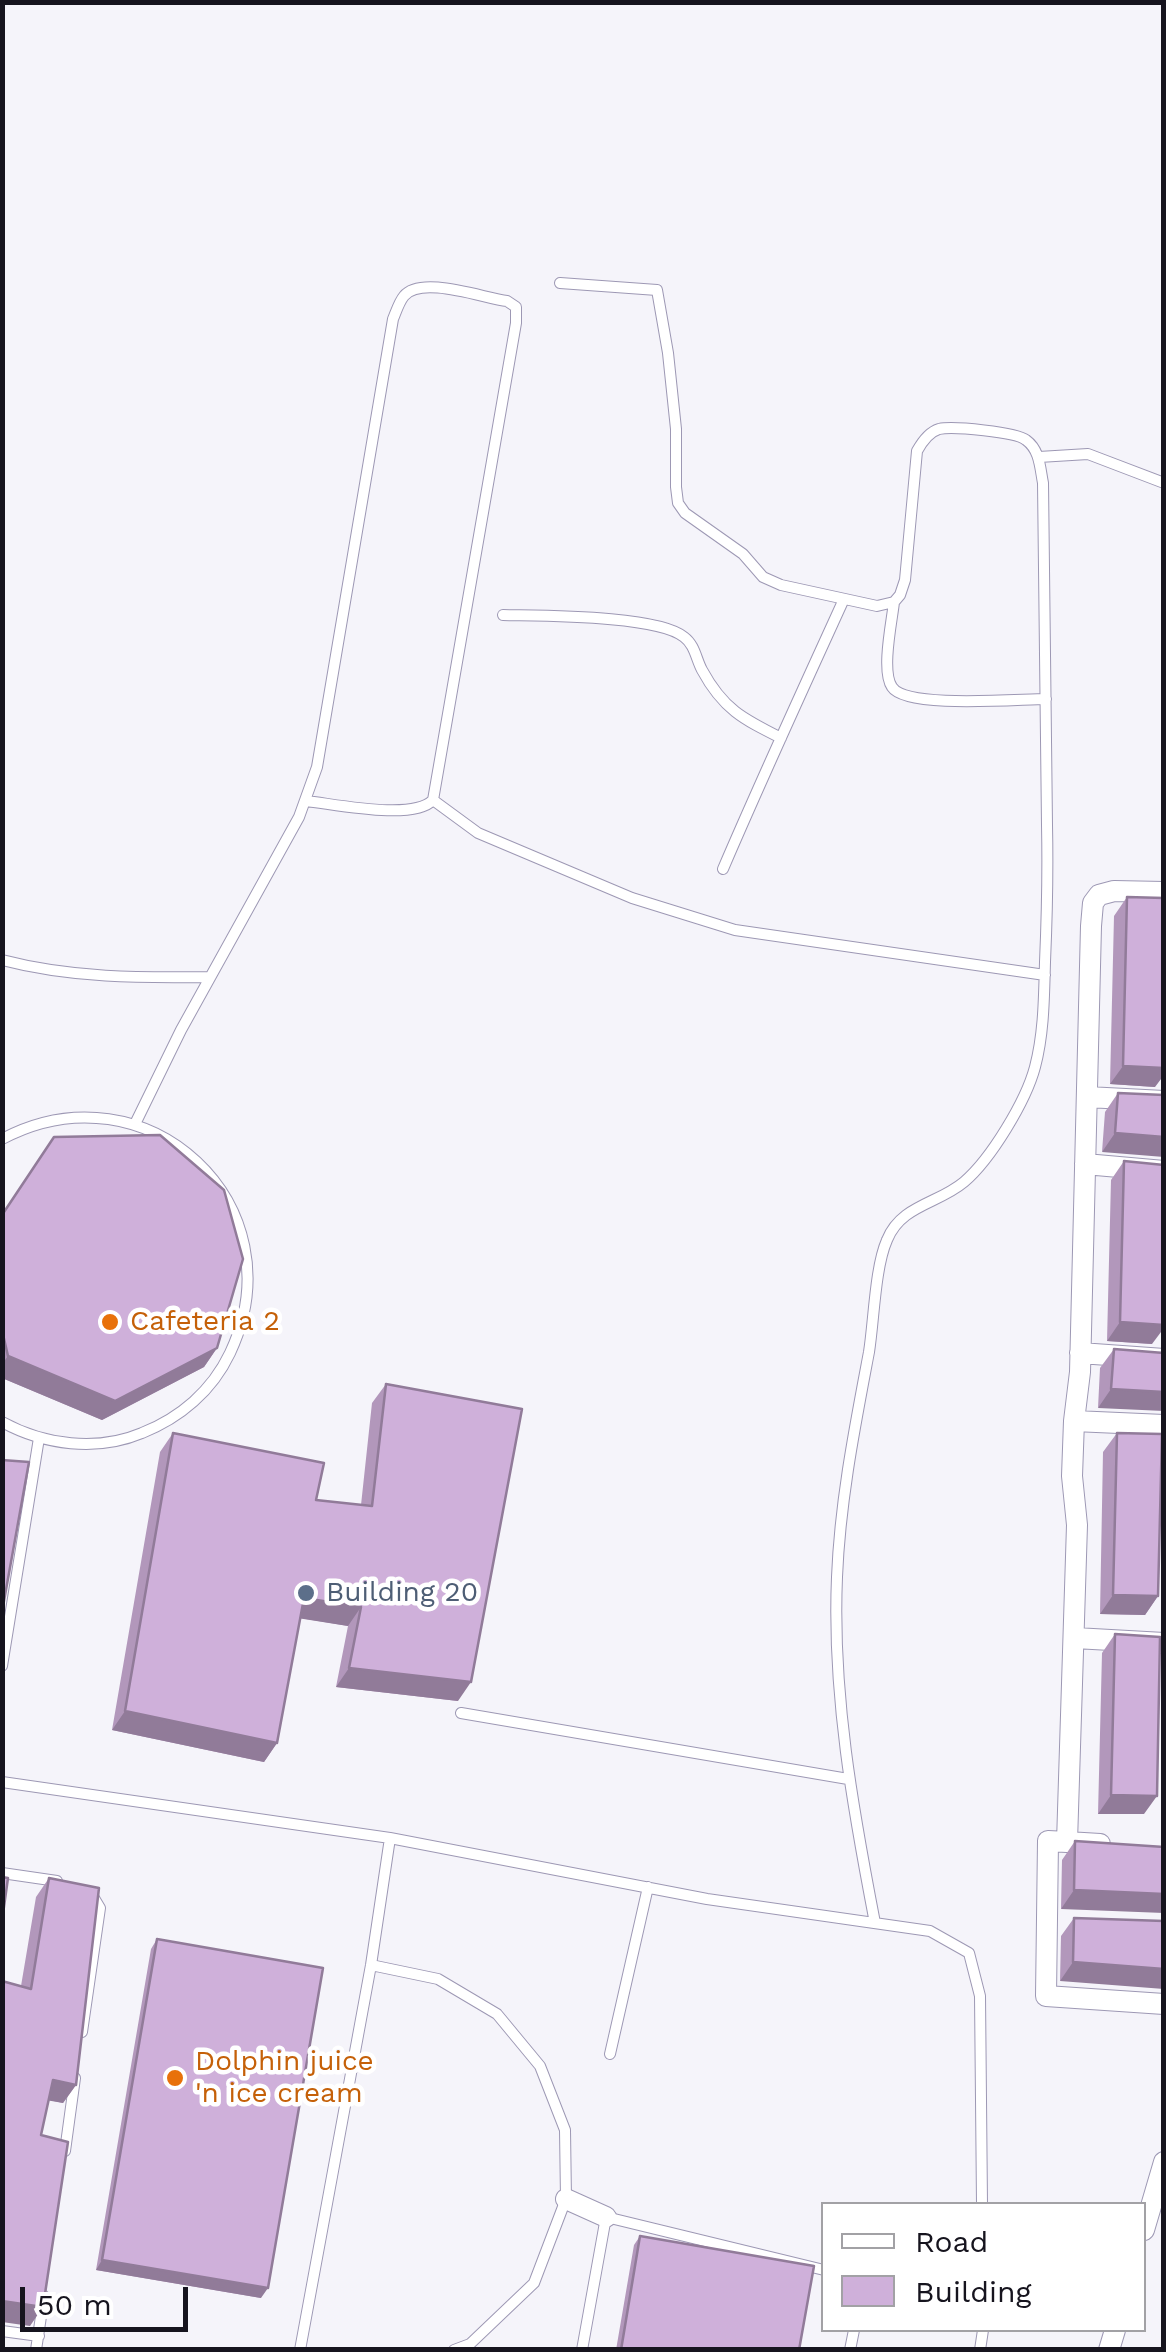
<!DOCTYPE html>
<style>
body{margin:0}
#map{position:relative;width:1166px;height:2352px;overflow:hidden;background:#f5f4fa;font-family:"Work Sans",sans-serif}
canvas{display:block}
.frame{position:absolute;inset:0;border:5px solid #16141e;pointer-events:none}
.legend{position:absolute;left:821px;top:2202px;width:325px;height:130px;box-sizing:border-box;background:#fff;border:2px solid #a2a1a5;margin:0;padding:12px 18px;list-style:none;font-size:30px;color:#16141e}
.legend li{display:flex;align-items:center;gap:20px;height:50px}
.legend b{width:50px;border:2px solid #a2a1a5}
.scale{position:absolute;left:20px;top:2287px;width:168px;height:45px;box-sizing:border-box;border:5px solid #16141e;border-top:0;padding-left:12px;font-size:30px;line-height:35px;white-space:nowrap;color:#16141e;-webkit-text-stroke:8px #fff;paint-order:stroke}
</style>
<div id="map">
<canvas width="1166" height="2352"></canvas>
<div class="frame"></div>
<ul class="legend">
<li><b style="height:12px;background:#fff"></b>Road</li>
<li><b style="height:28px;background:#cfb0da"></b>Building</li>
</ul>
<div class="scale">50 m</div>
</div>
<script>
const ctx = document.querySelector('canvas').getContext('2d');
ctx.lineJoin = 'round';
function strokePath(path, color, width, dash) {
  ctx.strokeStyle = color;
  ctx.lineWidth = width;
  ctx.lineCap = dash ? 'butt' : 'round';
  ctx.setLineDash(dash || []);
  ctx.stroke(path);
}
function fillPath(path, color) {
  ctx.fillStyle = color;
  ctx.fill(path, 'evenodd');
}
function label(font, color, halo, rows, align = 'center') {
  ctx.font = font + ' "Work Sans",sans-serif';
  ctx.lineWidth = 9;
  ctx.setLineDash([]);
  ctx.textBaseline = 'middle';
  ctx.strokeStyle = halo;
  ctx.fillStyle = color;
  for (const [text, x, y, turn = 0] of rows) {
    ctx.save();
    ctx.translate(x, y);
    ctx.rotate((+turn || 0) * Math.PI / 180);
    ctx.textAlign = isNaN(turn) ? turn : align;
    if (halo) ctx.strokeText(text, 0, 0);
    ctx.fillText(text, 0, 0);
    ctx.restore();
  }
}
const service = new Path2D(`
 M560,283L657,290L668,353L676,429V487L678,503L685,513L743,554L763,577L781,585L877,606L894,602L900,595L905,580L917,451C922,442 929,432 939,429C953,426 1016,432 1026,440C1040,450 1040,468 1043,483C1044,597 1046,711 1047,825C1048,871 1047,916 1045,962C1044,997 1044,1033 1035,1067C1026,1101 991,1159 964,1182C938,1204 901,1205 887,1240C875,1267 874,1320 869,1352C855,1426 840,1501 837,1577C832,1694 853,1809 875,1923
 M1039,457L1088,454L1164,483
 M894,602C892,621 881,671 892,687C906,709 1018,699 1046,699
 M503,615C541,616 658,615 684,637C695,645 696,659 702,670C723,709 743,719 781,738
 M433,800L478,833L632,898L735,930L1045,975
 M723,869C762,778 803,689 844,599
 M2,960C71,978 140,978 210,977
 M135,1124L181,1030L299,817L317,767L393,319C396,312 399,302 404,296C421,275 483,298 507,301L516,307V323L433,800C413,821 335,804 306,801
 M2,1139C147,1062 300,1205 230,1353C212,1391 180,1418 142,1433C97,1452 44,1445 2,1422
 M2,1666L39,1438
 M461,1713L848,1779
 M2,1782L390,1838L707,1899L930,1931L969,1953L980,1996L982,2204
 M2,1873L57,1881
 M371,1965L438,1979L497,2014L540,2066L565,2130L566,2199L534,2283L470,2344L454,2350
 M82,2032L100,1908L91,1893
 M610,2054L648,1887
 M65,2151L75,2078
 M2,2331L39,2336
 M36,2350L44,2296
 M300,2350L371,1965L390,1838
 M582,2350L606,2217L824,2270
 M850,2350L854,2330
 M980,2350L983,2330`);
const minor = new Path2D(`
 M1087,1097L1164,1101
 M1085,1164L1164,1171
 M1080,1353L1164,1359
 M1074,1421L1164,1425
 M1075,1638L1164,1643
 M1067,1842L1048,1841L1046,1996L1164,2004
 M1100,1844L1067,1842L1077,1525L1072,1476L1074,1421L1080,1372L1091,926L1093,903L1099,895L1114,891L1164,892
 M566,2199L606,2217
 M1144,2230L1164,2162
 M1109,2350L1115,2330`);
const wall = new Path2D(`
 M1127,897L1155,1087L1110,1084L1114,916Z
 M1118,1093L1164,1095L1102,1152L1105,1112Z
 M1124,1161L1152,1344L1107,1341L1111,1180Z
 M2,1214L217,1348L204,1367L102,1420L2,1378Z
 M1114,1349L1164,1353L1098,1408L1100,1368Z
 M386,1384L458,1701L336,1687L348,1626L300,1618L277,1743L264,1762L112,1730L160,1452L173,1433L316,1500L361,1505L372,1403Z
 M1117,1433L1158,1596L1145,1615L1100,1614L1103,1452Z
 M1115,1634L1144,1814H1098L1102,1653Z
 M1075,1841L1164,1847L1061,1909L1062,1860Z
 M49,1878L76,2085L63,2103L49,2100L41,2135L30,2326L21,1986L36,1897Z
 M1074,1918L1164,1921L1060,1981L1061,1936Z
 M157,1939L261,2298L96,2270L151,1949Z
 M640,2236L799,2350H616L634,2245Z`);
const shadedWall = new Path2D(`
 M1123,1066L1164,1068V1075L1155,1087L1110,1084Z
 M1115,1133L1164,1137V1157L1102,1152Z
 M1120,1322L1164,1325V1328L1152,1344L1107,1341Z
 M217,1348L204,1367L102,1420L2,1378V1364L8,1356Z
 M1111,1389L1164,1392V1411L1098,1408Z
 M1113,1595L1158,1596L1145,1615L1100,1614Z
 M304,1598L361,1607L348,1626L291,1617Z
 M349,1668L471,1682L458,1701L336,1687Z
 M125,1711L277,1743L264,1762L112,1730Z
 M1111,1795L1157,1796L1144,1814H1098Z
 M1074,1890L1164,1894V1913L1061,1909Z
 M1073,1962L1164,1969V1989L1060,1981Z
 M53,2080L76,2085L63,2103L40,2099Z
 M102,2260L268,2288L261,2298L96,2270Z
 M2,2301L43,2307L30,2326L2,2322Z`);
const building = new Path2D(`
 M1127,897L1164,898V1068L1123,1066Z
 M1118,1093L1164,1095V1137L1115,1133Z
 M160,1135L224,1190L243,1259L217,1348L115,1401L8,1356L2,1330V1215L54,1137Z
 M1124,1161L1164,1165V1325L1120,1322Z
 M1114,1349L1164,1353V1392L1111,1389Z
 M386,1384L522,1409L471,1682L349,1668L361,1607L304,1598L277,1743L125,1711L173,1433L324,1463L316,1500L372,1506Z
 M1117,1433L1162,1434L1158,1596L1113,1595Z
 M2,1460L29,1462L2,1612Z
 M1115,1634L1160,1637L1157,1796L1111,1795Z
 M1075,1841L1164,1847V1894L1074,1890Z
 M2,1877L8,1878L2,1921Z
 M49,1878L99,1888L76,2085L53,2080L41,2135L68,2142L43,2307L2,2301V1981L31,1989Z
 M1074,1918L1164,1921V1969L1073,1962Z
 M157,1939L323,1968L268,2288L102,2260Z
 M640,2236L814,2266L799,2350H621Z`);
const markers = [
 [110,1322,10,"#e8710a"],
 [306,1593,10,"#5c6f8a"],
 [175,2078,10,"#e8710a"]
];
const foodNames = [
 ["Cafeteria 2",130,1322],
 ["Dolphin juice",195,2062],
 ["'n ice cream",195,2094]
];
const serviceNames = [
 ["Building 20",326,1593]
];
strokePath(service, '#9d98b4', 12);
strokePath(minor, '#9d98b4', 22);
strokePath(service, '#fff', 10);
strokePath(minor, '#fff', 20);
fillPath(wall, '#b297bb');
fillPath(shadedWall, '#917b99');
fillPath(building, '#cfb0da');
strokePath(building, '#917b99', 2.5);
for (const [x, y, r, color] of markers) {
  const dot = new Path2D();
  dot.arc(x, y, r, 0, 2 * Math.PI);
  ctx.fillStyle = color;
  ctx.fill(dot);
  strokePath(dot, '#fff', 4);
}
label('28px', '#c56008', '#fff', foodNames, 'left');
label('28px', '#4e5e75', '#fff', serviceNames, 'left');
</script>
